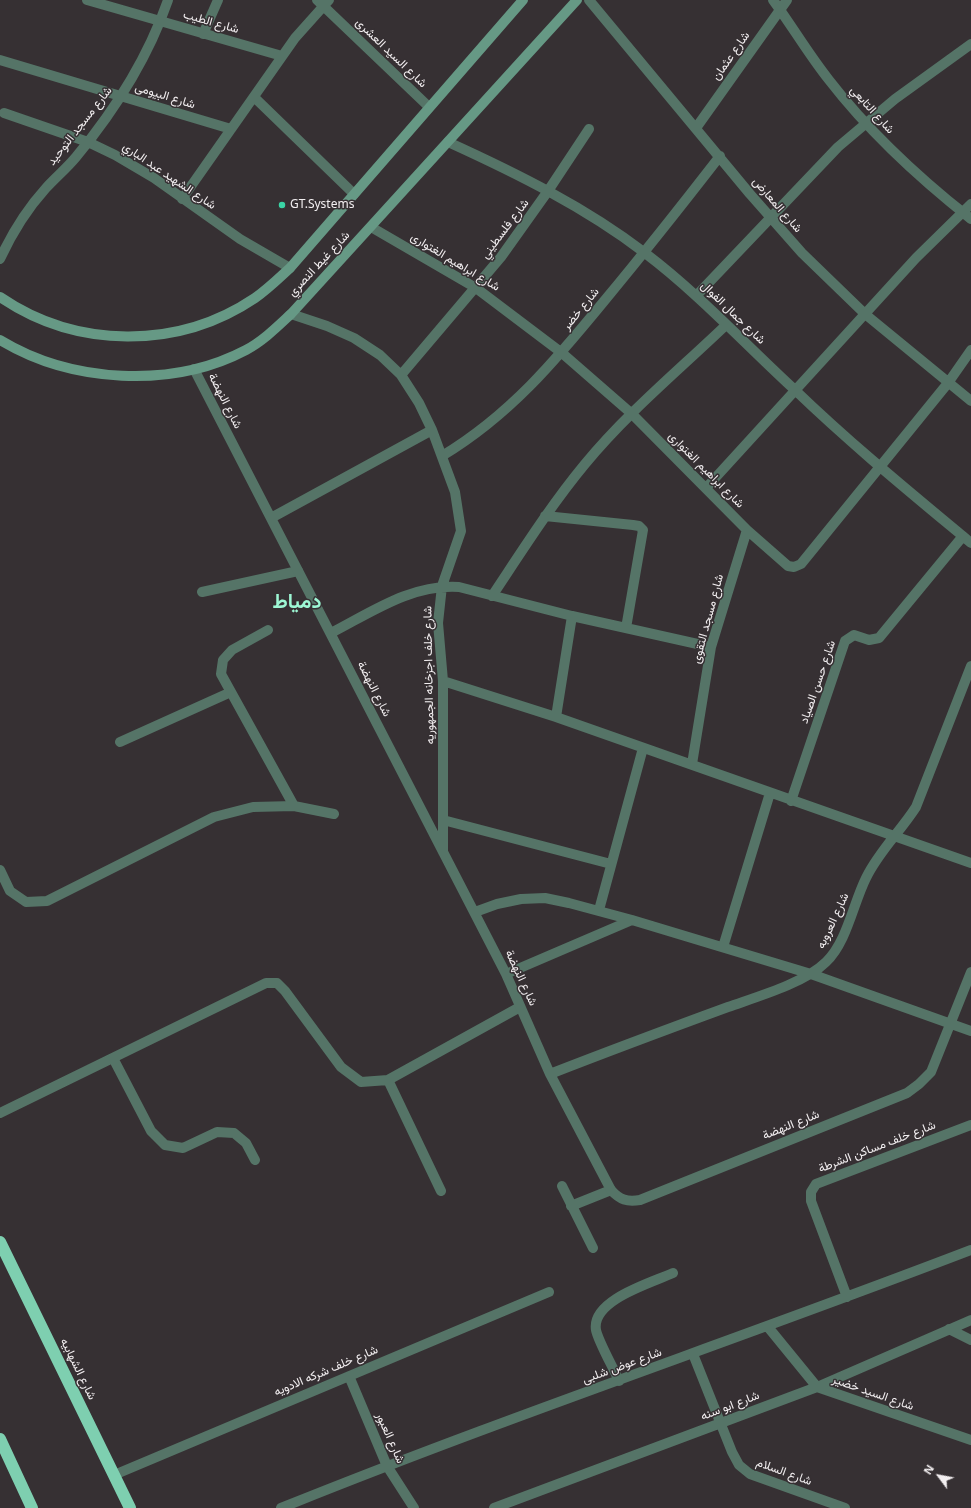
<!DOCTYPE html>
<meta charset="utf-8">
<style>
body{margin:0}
#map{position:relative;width:971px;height:1508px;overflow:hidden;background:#363033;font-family:"Noto Sans",sans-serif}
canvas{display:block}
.north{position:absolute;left:919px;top:1456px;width:40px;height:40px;-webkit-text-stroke:3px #363033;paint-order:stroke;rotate:302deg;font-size:11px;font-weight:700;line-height:16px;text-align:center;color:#f3eff1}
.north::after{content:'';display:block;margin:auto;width:14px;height:18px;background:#f3eff1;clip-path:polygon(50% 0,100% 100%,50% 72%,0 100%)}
</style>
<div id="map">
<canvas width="971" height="1508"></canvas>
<div class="north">N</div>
</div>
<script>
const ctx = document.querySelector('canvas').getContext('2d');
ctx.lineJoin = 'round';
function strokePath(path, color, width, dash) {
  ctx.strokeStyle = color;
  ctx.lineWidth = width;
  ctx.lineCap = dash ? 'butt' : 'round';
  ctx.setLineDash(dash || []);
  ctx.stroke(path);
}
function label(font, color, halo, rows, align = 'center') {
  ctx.font = font + ' "Noto Sans",Vazirmatn,sans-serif';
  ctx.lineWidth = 3;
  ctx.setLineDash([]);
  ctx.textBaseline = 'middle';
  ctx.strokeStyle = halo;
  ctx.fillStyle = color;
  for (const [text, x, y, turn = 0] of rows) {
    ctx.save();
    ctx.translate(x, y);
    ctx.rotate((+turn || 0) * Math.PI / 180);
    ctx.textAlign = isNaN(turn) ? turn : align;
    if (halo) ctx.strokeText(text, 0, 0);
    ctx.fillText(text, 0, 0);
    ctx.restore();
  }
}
const lane = new Path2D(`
 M202,592L298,571
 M268,630L232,650L223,660L221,674L294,806
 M120,742L231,692
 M0,870L10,891L26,902L47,901L214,817L253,807L294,806L334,814
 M113,1058L151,1131L165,1145L183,1148L217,1132L234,1133L246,1143L255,1160
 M388,1080L441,1191
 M0,1113L266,983H277L285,991L341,1067L361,1082L388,1080L520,1007
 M562,1186L593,1248
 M571,1206L611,1190
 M619,1381C614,1369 598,1341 596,1330C591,1300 651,1283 673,1273`);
const street = new Path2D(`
 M87,0L282,56
 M317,0L429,107
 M589,0L750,194L802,253L865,314L971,401
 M773,0C792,26 809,55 829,80C870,133 919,178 971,219
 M203,34L218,0
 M0,60L231,129
 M254,97L354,194
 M4,113L88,142L115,155L154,178L240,239L290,268
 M696,128L787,0
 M448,142C516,173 585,207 645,253C699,294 745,344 795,390C851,444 911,493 971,543
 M182,199L295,38L329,0
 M371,227L476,288L562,353L632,414L747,530L788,566L794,567L801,564L948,383L971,350
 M0,259C12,233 27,209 46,188C56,177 67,168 76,157C115,110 148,58 168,0
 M697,295L838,147L895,99L971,44
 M291,314L327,326L354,338L380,355L401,375L419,403L432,430L455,492L461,531L442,586L438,623L443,681V852
 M194,369L506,974L550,1074L611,1190C620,1200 627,1202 640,1200L907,1093L919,1084L931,1072L971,972
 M401,375L501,257L548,191L589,129
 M442,456C510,415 555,361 605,300C644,253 682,205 720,156
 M706,488L916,258L971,204
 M545,516L633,525L639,526L643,530L626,628
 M271,518L432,430
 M492,596C522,551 551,505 585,464C627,413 679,370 726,325
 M331,633C372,612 411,584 459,587L572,616L711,647
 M443,681L556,717L971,863
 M556,717L572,616
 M692,764L711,647L747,530
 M791,801L845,641L854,635L869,640L879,638L963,536
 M443,820L611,864
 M599,910L643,748
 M475,912L497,904L521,899L545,898L569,903L632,920L811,974L971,1031
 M723,947L770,793
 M506,974L632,920
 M550,1074C609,1051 668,1029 728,1007C756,997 805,983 826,962C847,942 853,904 866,878C879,851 900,832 916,807L971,666
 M847,1297L811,1201V1192L816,1184L971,1125
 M768,1327L817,1387L971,1440
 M949,1329L971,1340
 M693,1354L732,1452L739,1465L750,1474L845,1508
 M349,1376L387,1466L414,1508
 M114,1475L549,1292
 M281,1508C509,1416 742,1338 971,1250
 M494,1508L817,1387L971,1320`);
const secondary = new Path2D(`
 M0,297C76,349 178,350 255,298C268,289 279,278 290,268L523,0
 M0,340C71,383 172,389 246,350C263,341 277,327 291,314L577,0`);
const highway = new Path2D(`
 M0,1242L130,1508
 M0,1439L32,1508`);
const markers = [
 [282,205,4,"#3ad4a5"]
];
const streetNames = [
 ["شارع الطيب",211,22,16],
 ["شارع السيد العشرى",391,53,44],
 ["شارع عثمان",731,56,-55],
 ["شارع البيومى",165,96,17],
 ["شارع التابعي",872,110,48],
 ["شارع مسجد التوحيد",80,126,-52],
 ["شارع الشهيد عبد الباري",169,176,34],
 ["شارع المعارض",777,205,49],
 ["شارع فلسطيني",505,229,-53],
 ["شارع ابراهيم الغتوارى",455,262,31],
 ["شارع غيط النصري",319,264,-47],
 ["شارع خضر",581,309,-51],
 ["شارع جمال الفوال",733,313,44],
 ["شارع النهضة",225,401,63],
 ["شارع ابراهيم الغتوارى",706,470,45],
 ["شارع مسجد التقوى",708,619,-75],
 ["شارع خلف اجزخانه الجمهوريه",429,675,-91],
 ["شارع حسن الصياد",818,682,-71],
 ["شارع النهضة",374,689,63],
 ["شارع العروبه",833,921,-65],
 ["شارع النهضة",521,978,65],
 ["شارع النهضة",791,1125,-22],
 ["شارع خلف مساكن الشرطة",877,1147,-21],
 ["شارع عوض شلبى",622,1366,-20],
 ["شارع الشهابيه",78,1369,64],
 ["شارع خلف شركه الادويه",326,1371,-23],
 ["شارع السيد خضير",873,1393,19],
 ["شارع ابو سنه",730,1406,-21],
 ["شارع العبور",390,1438,66],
 ["شارع السلام",784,1472,20]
];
const poiNames = [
 ["GT.Systems",290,205]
];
const townNames = [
 ["دمياط",297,602]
];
strokePath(lane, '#557467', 10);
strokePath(street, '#557467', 10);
strokePath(secondary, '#669985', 10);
strokePath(highway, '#7ecfb0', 12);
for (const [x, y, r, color] of markers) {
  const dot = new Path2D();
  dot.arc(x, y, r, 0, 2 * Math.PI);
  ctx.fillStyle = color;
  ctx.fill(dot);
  strokePath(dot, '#363033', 1.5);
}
label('12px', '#f3eff1', '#363033', streetNames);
label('12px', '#f3eff1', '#363033', poiNames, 'left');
label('bold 20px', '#9df7d4', '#363033', townNames);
</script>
